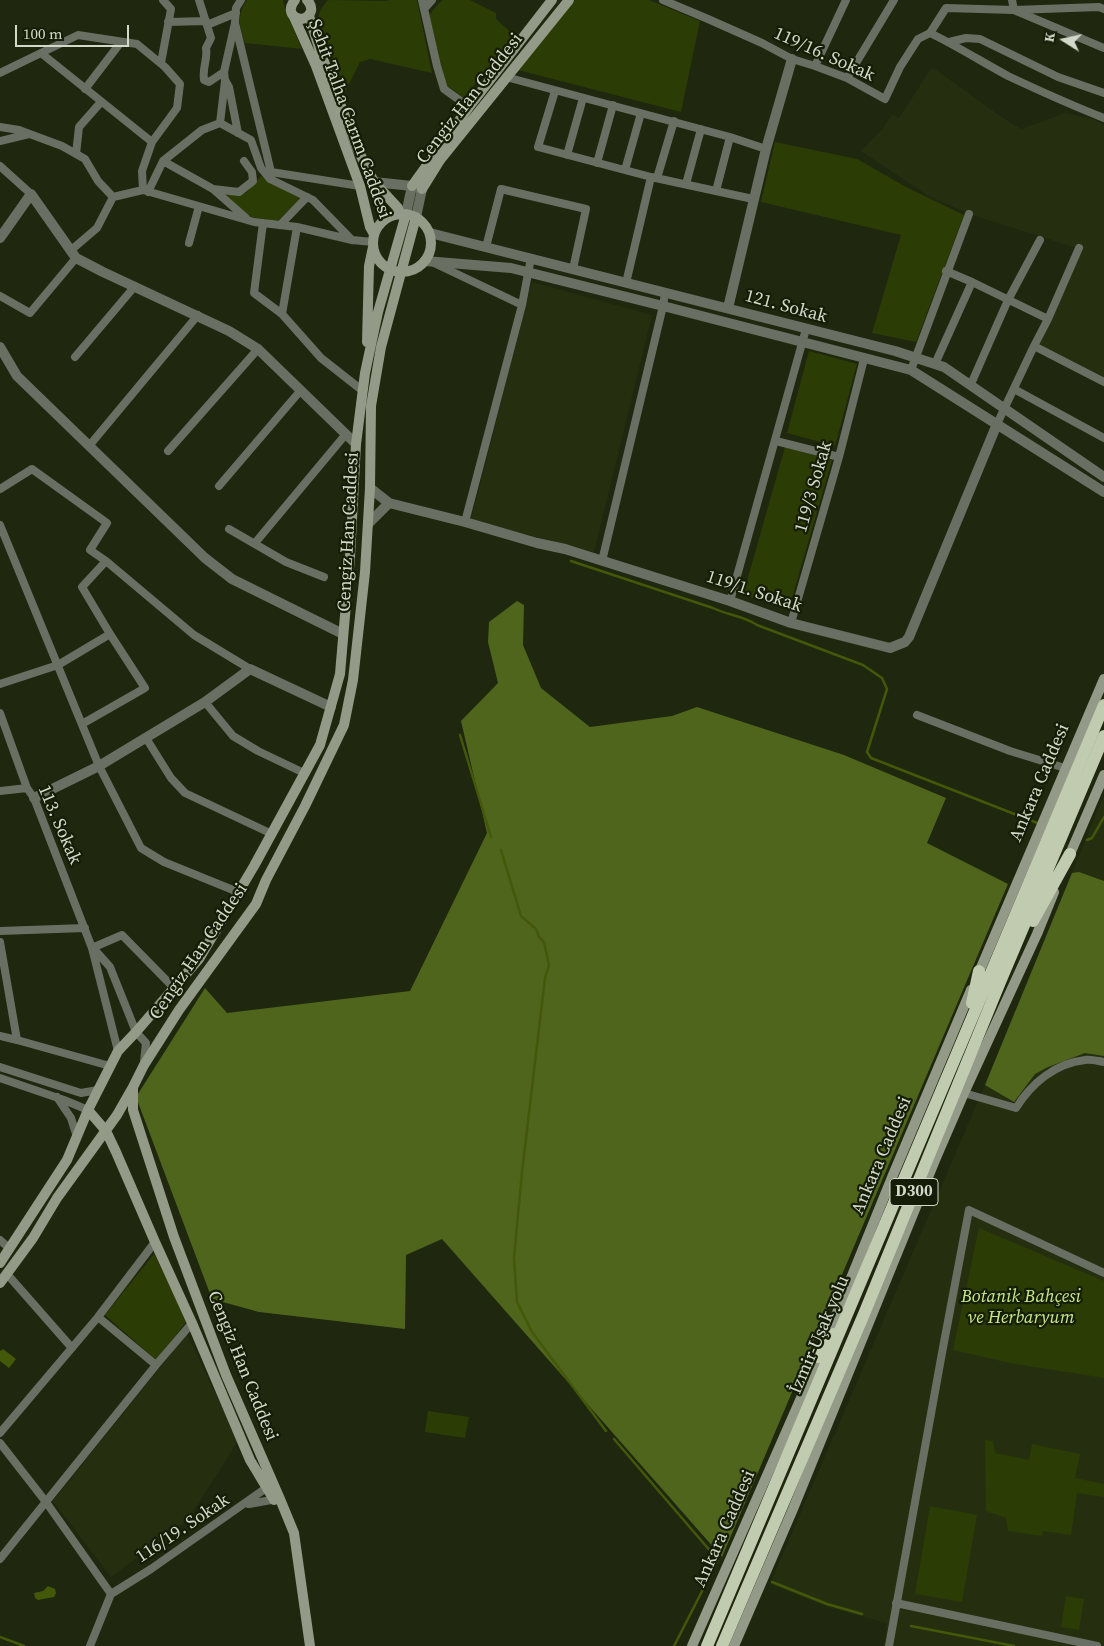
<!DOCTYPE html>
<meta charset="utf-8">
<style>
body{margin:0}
#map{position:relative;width:1104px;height:1646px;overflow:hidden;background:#1f270f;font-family:"Source Serif 4",serif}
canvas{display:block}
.north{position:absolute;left:1039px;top:15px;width:50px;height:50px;-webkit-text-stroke:4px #151d06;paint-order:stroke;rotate:280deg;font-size:14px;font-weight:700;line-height:20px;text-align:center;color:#d3d9ca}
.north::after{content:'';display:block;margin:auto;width:18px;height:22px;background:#d3d9ca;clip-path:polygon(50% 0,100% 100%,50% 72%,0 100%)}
.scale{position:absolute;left:15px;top:25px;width:114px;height:22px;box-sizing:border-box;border:2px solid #d3d9ca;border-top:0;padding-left:6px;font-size:15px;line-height:18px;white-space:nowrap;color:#d3d9ca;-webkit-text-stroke:4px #151d06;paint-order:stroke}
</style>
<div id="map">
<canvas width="1104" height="1646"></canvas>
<div class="north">K</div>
<div class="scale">100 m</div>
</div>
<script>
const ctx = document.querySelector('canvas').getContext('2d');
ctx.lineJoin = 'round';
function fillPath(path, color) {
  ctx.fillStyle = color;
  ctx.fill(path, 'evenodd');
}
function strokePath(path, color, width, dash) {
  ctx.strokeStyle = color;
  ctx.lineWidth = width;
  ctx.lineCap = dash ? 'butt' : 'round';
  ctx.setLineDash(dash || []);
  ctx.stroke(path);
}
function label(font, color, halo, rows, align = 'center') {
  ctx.font = font + ' "Source Serif 4",serif';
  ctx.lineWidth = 4.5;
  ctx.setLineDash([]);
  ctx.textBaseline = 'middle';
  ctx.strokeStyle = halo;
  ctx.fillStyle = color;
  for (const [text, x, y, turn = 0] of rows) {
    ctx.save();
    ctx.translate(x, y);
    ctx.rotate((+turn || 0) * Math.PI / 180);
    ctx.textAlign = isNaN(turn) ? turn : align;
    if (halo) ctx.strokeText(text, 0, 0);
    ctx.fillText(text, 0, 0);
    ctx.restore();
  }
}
const built = new Path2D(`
 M932,67L1000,116L1021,129L1065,113L1092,119L1104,125V381L1034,346L1077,248L969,214L927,195L861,151L884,127L892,114L899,118Z
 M532,282L652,315L594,552L471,520Z
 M1104,795V1646H884L887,1623L828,1607L770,1584L985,1085Z
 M187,1334L238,1441L187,1521L111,1577L53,1501Z`);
const green = new Path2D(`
 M247,0H283L286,12L302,49L245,43C240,27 236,15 247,0Z
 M328,0L385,1L389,0H417L432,73L370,59L360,62L344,94L318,29C316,17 320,9 328,0Z
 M442,0H470L496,13V19L514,35L464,98L445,84L428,16Z
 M575,0H649L700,21L681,112L518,70Z
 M775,142L857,159L906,187L964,215L916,342L872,333L901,235L761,202Z
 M261,176L274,185L301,199L277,221L251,217L223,195L246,193Z
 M809,351L857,364L835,446L787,433Z
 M785,447L832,460L789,608L743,595Z
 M979,1228L1104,1281V1378L1010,1363L953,1350Z
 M154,1254L187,1321L156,1360L105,1315Z
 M428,1411L469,1417L465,1438L425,1432Z
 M985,1440L993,1441L995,1453L1029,1460L1032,1444L1080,1454L1075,1478L1104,1484V1497L1077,1493L1071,1535L1043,1531L1042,1536L1008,1531L1006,1518L986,1511Z
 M930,1506L977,1515L962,1602L915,1594Z
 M1066,1596L1084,1599L1079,1630L1061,1627Z`);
const forest = new Path2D(`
 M517,601L524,605L523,645L541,688L590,727L672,716L697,707L844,755L946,798L927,843L1008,884L722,1557L442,1239L406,1255L405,1329L259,1312L212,1299L136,1097L205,988L227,1013L410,991L487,833L461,721L498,683L488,642L489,622Z
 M1079,872L1104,881V1056L1085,1053L1048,1067L1035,1074L1014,1102L985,1085L1072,873Z`);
const water = new Path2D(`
 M3,1349L16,1359L9,1368L0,1361V1350L1,1351Z
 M48,1586L55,1589L56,1593L54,1597L38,1600L35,1598L34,1593L43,1591Z`);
const stream = new Path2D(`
 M571,561L713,608C727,615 744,616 757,625L863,665L882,678L887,689L867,752L871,758L1040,824
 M460,735L491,837
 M1087,840L1092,838L1104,817
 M501,850L521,916L536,929L539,937L544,942L549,965L545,978L522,1172L514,1258L517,1302L532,1332L606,1431
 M614,1439L718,1560L674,1646
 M772,1582L827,1604L862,1614
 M911,1626L1014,1646
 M0,1637L24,1646`);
const minor = new Path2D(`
 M199,0L211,38L206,48C208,60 202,67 204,80L209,82L224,72
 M422,0L437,66L444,89L469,107
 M663,0L708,19L762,43L792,59L815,66L847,78L885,99L900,67L918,39L930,33C957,46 982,62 1008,76C1040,91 1071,105 1104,118
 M1012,0L1014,10L1104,48
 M424,9L432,0
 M168,22L206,21
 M235,23L271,172L360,186
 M207,25L236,13
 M930,33L946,8L1014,10L1099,7L1104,9
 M949,42L966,38L980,39L1058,77L1104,93
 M41,53L152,142
 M161,63L171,9L163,0
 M815,66L846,0
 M0,73L78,35L137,44L165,67L180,84L177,108L152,142L142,171L143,190
 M506,77L730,137L766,149
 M847,78L894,0
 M85,89L121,42
 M555,91L538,147L651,177L753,199
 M220,123L225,81
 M0,127L19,130L62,146L85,159L98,181L113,197L143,190L254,222L297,227L352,240L373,242
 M238,133L229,87L225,80L224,72L235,23L236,8L241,0
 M0,141L29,134
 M76,154L79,127L101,102
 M567,155L583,98
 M163,161L213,189L246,218
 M597,163L613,105
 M0,166L31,194
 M625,170L641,113
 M271,175L270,179L313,200L352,240
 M657,178L674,121
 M686,184L701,129
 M213,189L239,192L253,181L252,172L244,161
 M716,191L730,137
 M148,192L163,161L202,130L220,123L251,140L261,168L270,179
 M263,223L254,293L282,314
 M280,225L307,197
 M297,227L282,314L321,358L363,391
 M189,243L199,206
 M486,247L501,189L586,209L573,269
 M70,251L97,228L113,197
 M434,263L522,305
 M946,271L972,282L1048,319
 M626,283L651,177
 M0,296L30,313L76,258
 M1034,346L1104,382
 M75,357L135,286
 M935,364L972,282
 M911,370L969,214
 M971,384L1008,300L1040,240
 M1014,389L1104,438
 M997,424L1034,346L1048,319L1079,248
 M776,441L839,457
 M89,446L198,315
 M168,451L258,349
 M219,486L301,390
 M0,489L32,469L107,523L90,550L106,561
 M465,522L522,305L531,258
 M0,525L99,766L141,848L164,862L238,892
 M229,529L286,562L324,577
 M255,543L346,434
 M602,561L663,306L665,293
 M730,601L806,329
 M791,623L839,457L864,359
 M0,684L58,665L110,634
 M205,702L233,736L258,751L304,773
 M0,713L27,788L34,798L92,948L118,1051
 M917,715L1010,751L1065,768
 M82,724L145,688L110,634L82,587L106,561L194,635L250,669
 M146,738L171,778L185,793L272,834
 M0,791L27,788
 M0,931L85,928
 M0,942L17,1040L110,1066
 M92,948L122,935L174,988
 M94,949L110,967L136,1032L146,1043L144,1062
 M0,1036L17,1040
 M0,1067L81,1093L98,1090
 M0,1078L64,1100L88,1110
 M964,1093L1016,1108C1031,1084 1055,1063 1085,1060C1090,1059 1098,1061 1104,1062
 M57,1097L71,1118L77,1137
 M0,1240L10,1249
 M7,1274L72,1348
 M98,1317L156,1365
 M0,1433L98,1317L155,1242
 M0,1443L46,1502L111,1594
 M249,1504L277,1499
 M0,1559L156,1365L192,1323
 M896,1603L1097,1646
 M90,1646L111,1594L151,1569L269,1486
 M889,1646L942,1353L969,1210L1104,1273`);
const tertiary = new Path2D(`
 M374,182L412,186L422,189L416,217
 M406,214L412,186
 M430,233L895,351L944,367L1104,477
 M0,238L31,194L76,258L103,272L229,331L258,349L356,444
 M425,261L511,268L663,306L911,370L1104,492
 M728,308L766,149L792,59
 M0,347L17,376L205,558L232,579L343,634
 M370,488L389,503L465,522L537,543L565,549L730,601L791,623L890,648L905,642L909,637L997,424
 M368,524L389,503
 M34,798L99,766L205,702L250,669L331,707`);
const secondary = new Path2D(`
 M295,0C281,16 306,27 311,11C312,6 310,3 307,0
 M293,15L316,66L360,186L370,227L374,234
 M309,16L320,51L357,148L374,182L398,208L400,213
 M412,186L469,107L552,0
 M422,189L440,160L569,0
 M373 243a29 29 0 1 1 58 0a29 29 0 1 1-58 0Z
 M367,342L369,266L373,247
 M1067,861L1104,775
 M977,977L1104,679
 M133,1088V1110L174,1237L226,1375L280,1499L294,1533L310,1646
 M88,1110L106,1131L116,1152L155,1242L192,1323L250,1460L274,1500
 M0,1263L67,1160L88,1110L118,1051L136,1032L199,959L254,866L320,745L340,674L350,557L356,444L365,373L378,312L406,214
 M0,1283L33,1238L57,1198L117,1115L133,1087L144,1065L179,1010L256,904L266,880L305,806L344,725L353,680L365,572L370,488L371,406L381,347L416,217
 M692,1646L819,1357L893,1175L971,990
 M734,1646L793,1509L935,1160L964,1093L1037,934L1054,892`);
const trunk = new Path2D(`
 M1033,921L1070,854
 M972,1003L979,971
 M819,1357L833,1334
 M707,1646L1104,705
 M722,1646L864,1314L1000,982L1104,736`);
const shields = [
 [914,1192,48]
];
const shieldNames = [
 ["D300",914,1192]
];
const streetNames = [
 ["119/16. Sokak",824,55,24],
 ["Cengiz Han Caddesi",470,99,-52],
 ["Şehit Talha Carım Caddesi",349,119,70],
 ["121. Sokak",786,307,15],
 ["119/3 Sokak",814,487,-74],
 ["Cengiz Han Caddesi",349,532,-87],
 ["119/1. Sokak",754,592,18],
 ["Ankara Caddesi",1040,783,-67],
 ["113. Sokak",59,825,67],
 ["Cengiz Han Caddesi",199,952,-56],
 ["Ankara Caddesi",882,1156,-67],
 ["İzmir-Uşak yolu",820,1335,-67],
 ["Cengiz Han Caddesi",242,1366,68],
 ["116/19. Sokak",183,1529,-34],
 ["Ankara Caddesi",725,1529,-66]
];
const parkNames = [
 ["Botanik Bahçesi",1021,1297],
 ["ve Herbaryum",1021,1318]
];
fillPath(built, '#252f10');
fillPath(green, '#2c3c05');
fillPath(forest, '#4f651c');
fillPath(water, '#435809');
strokePath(stream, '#435809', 2.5);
strokePath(minor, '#6a6f63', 8);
strokePath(tertiary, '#6a6f63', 10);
strokePath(secondary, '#939a87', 10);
strokePath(trunk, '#c0cbb0', 12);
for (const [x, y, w] of shields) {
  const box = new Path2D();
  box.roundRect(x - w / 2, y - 13.5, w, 27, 4);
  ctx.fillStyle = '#151d06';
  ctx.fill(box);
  strokePath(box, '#d3d9ca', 1);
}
label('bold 16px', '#d3d9ca', null, shieldNames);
label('18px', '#d3d9ca', '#151d06', streetNames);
label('italic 18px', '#c7ea86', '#151d06', parkNames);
</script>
